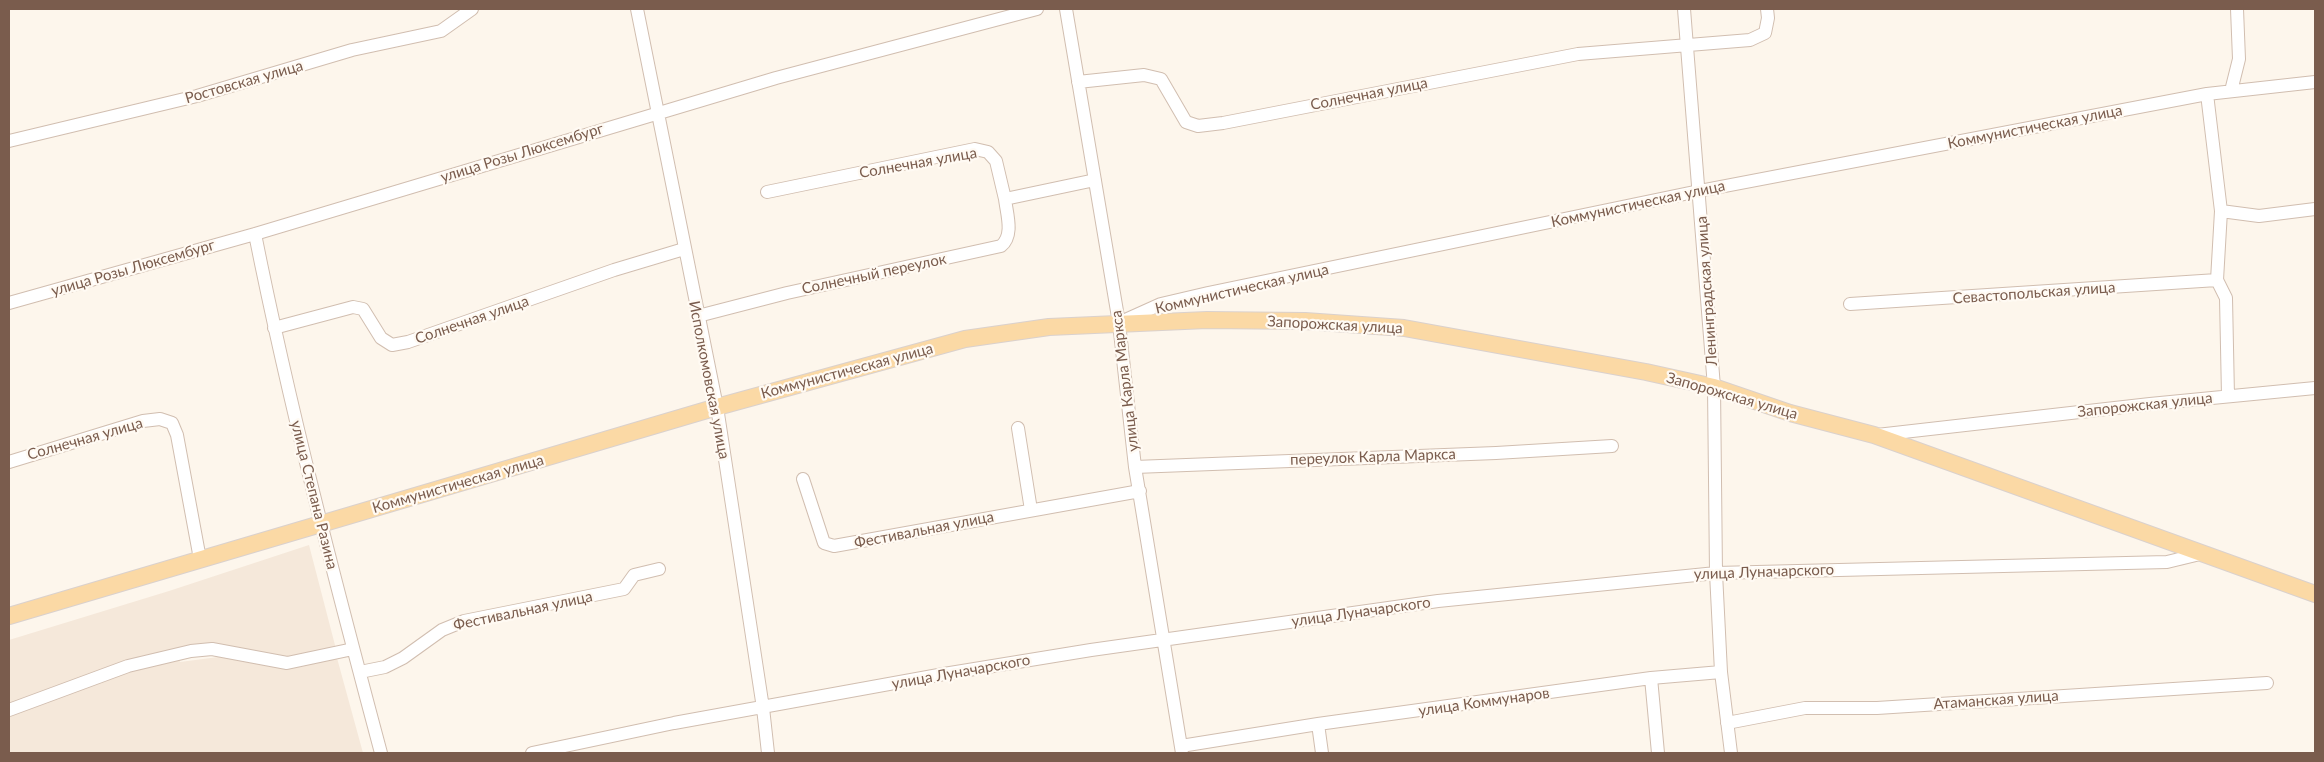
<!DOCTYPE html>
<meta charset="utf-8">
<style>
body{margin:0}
#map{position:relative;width:2324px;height:762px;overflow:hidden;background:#fdf6ec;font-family:Lato,sans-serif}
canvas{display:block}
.frame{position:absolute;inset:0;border:10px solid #7a5c4d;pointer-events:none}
</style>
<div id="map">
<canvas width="2324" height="762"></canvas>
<div class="frame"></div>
</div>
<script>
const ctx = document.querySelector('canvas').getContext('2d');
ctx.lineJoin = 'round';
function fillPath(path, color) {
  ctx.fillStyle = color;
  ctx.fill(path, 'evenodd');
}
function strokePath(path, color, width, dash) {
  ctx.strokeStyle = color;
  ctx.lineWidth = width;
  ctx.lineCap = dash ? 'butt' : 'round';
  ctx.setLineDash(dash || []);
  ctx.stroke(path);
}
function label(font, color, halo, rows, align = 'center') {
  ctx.font = font + ' Lato,sans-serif';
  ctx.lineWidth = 4.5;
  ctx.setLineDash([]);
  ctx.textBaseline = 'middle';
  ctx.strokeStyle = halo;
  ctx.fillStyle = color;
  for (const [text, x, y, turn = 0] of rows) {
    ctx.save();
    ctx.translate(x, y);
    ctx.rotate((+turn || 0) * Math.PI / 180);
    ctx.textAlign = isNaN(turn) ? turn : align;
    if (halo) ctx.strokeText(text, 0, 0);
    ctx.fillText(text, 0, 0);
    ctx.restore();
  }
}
const residential = new Path2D(`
 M309,545L336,649L292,658L217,644L9,706V640L169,591Z
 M226,656L337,658L363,753H9V716L147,665L179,658L180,662Z`);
const minor = new Path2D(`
 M637,9L717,407L763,708L768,753
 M1066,9L1119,323L1135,467L1182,753
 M1684,9L1714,387L1716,573L1721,672L1731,753
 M1078,82L1144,75L1161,79L1186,122L1198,126L1223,123L1578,54L1750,40L1765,33L1768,18L1767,9
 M2231,91L2239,59L2237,9
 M2207,94L2221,211L2217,280L2226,298L2228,396
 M9,141L197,96L352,50L441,31L472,9
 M767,192L975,149L988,152L996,161L1005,199L1095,180
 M2221,211L2259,216L2315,209
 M255,234C290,409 335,581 381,753
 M9,303L255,234L776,78L1037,9
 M1850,304L2217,280
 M698,316L787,293L1001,246C1014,235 1007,215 1005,199
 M1121,322L1161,304L1208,293L1699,191L2207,94L2315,82
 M274,328L353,307L363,309L381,338L392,345L408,342L614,270L684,249
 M1018,428L1031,510
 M1877,435L2150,404L2315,388
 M9,462L143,421L160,419L172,423L177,435L200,559
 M1135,467L1496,453L1612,446
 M803,479L824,543L834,546L1140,491
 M360,672L385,667L403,658L442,630L464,621L624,589L634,575L659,569
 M1651,678L1658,753
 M9,710L128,666L191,651L212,649L287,663L353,649
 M1727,723L1805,708H1877L2267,683
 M1318,724L1322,753
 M1181,746L1318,724L1651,678L1721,672
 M532,753L674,723L944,674L1091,650L1438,601L1716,573L2167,562L2200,554`);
const major = new Path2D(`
 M9,616L717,407L965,339L1049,327L1207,320L1305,321L1404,328L1646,372L1714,387L1790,413L1874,435L2315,594`);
const streetNames = [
 ["Ростовская улица",244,82,-16],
 ["Солнечная улица",1369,94,-11],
 ["Коммунистическая улица",2035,127,-11],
 ["улица Розы Люксембург",522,153,-17],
 ["Солнечная улица",918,163,-10],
 ["Коммунистическая улица",1638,204,-12],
 ["улица Розы Люксембург",133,268,-16],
 ["Солнечный переулок",874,274,-12],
 ["Коммунистическая улица",1242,289,-13],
 ["Ленинградская улица",1707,291,-94],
 ["Севастопольская улица",2034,293,-4],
 ["Солнечная улица",472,320,-19],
 ["Запорожская улица",1335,325,3],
 ["Коммунистическая улица",847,371,-15],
 ["Исполкомовская улица",709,380,79],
 ["улица Карла Маркса",1125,381,-97],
 ["Запорожская улица",1732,396,16],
 ["Запорожская улица",2145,405,-6],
 ["Солнечная улица",85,439,-16],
 ["переулок Карла Маркса",1373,457,-2],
 ["Коммунистическая улица",458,484,-16],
 ["улица Степана Разина",314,495,76],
 ["Фестивальная улица",924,530,-11],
 ["улица Луначарского",1764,572,-2],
 ["Фестивальная улица",523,611,-12],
 ["улица Луначарского",1361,612,-8],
 ["улица Луначарского",961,672,-10],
 ["Атаманская улица",1996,700,-4],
 ["улица Коммунаров",1484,702,-8]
];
fillPath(residential, '#f5e8da');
strokePath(minor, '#d1beb0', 14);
strokePath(major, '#dad1cd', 18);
strokePath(minor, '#fff', 12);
strokePath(major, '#fbd9a5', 16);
label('15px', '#7a5c4d', '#fffaf3', streetNames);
</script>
